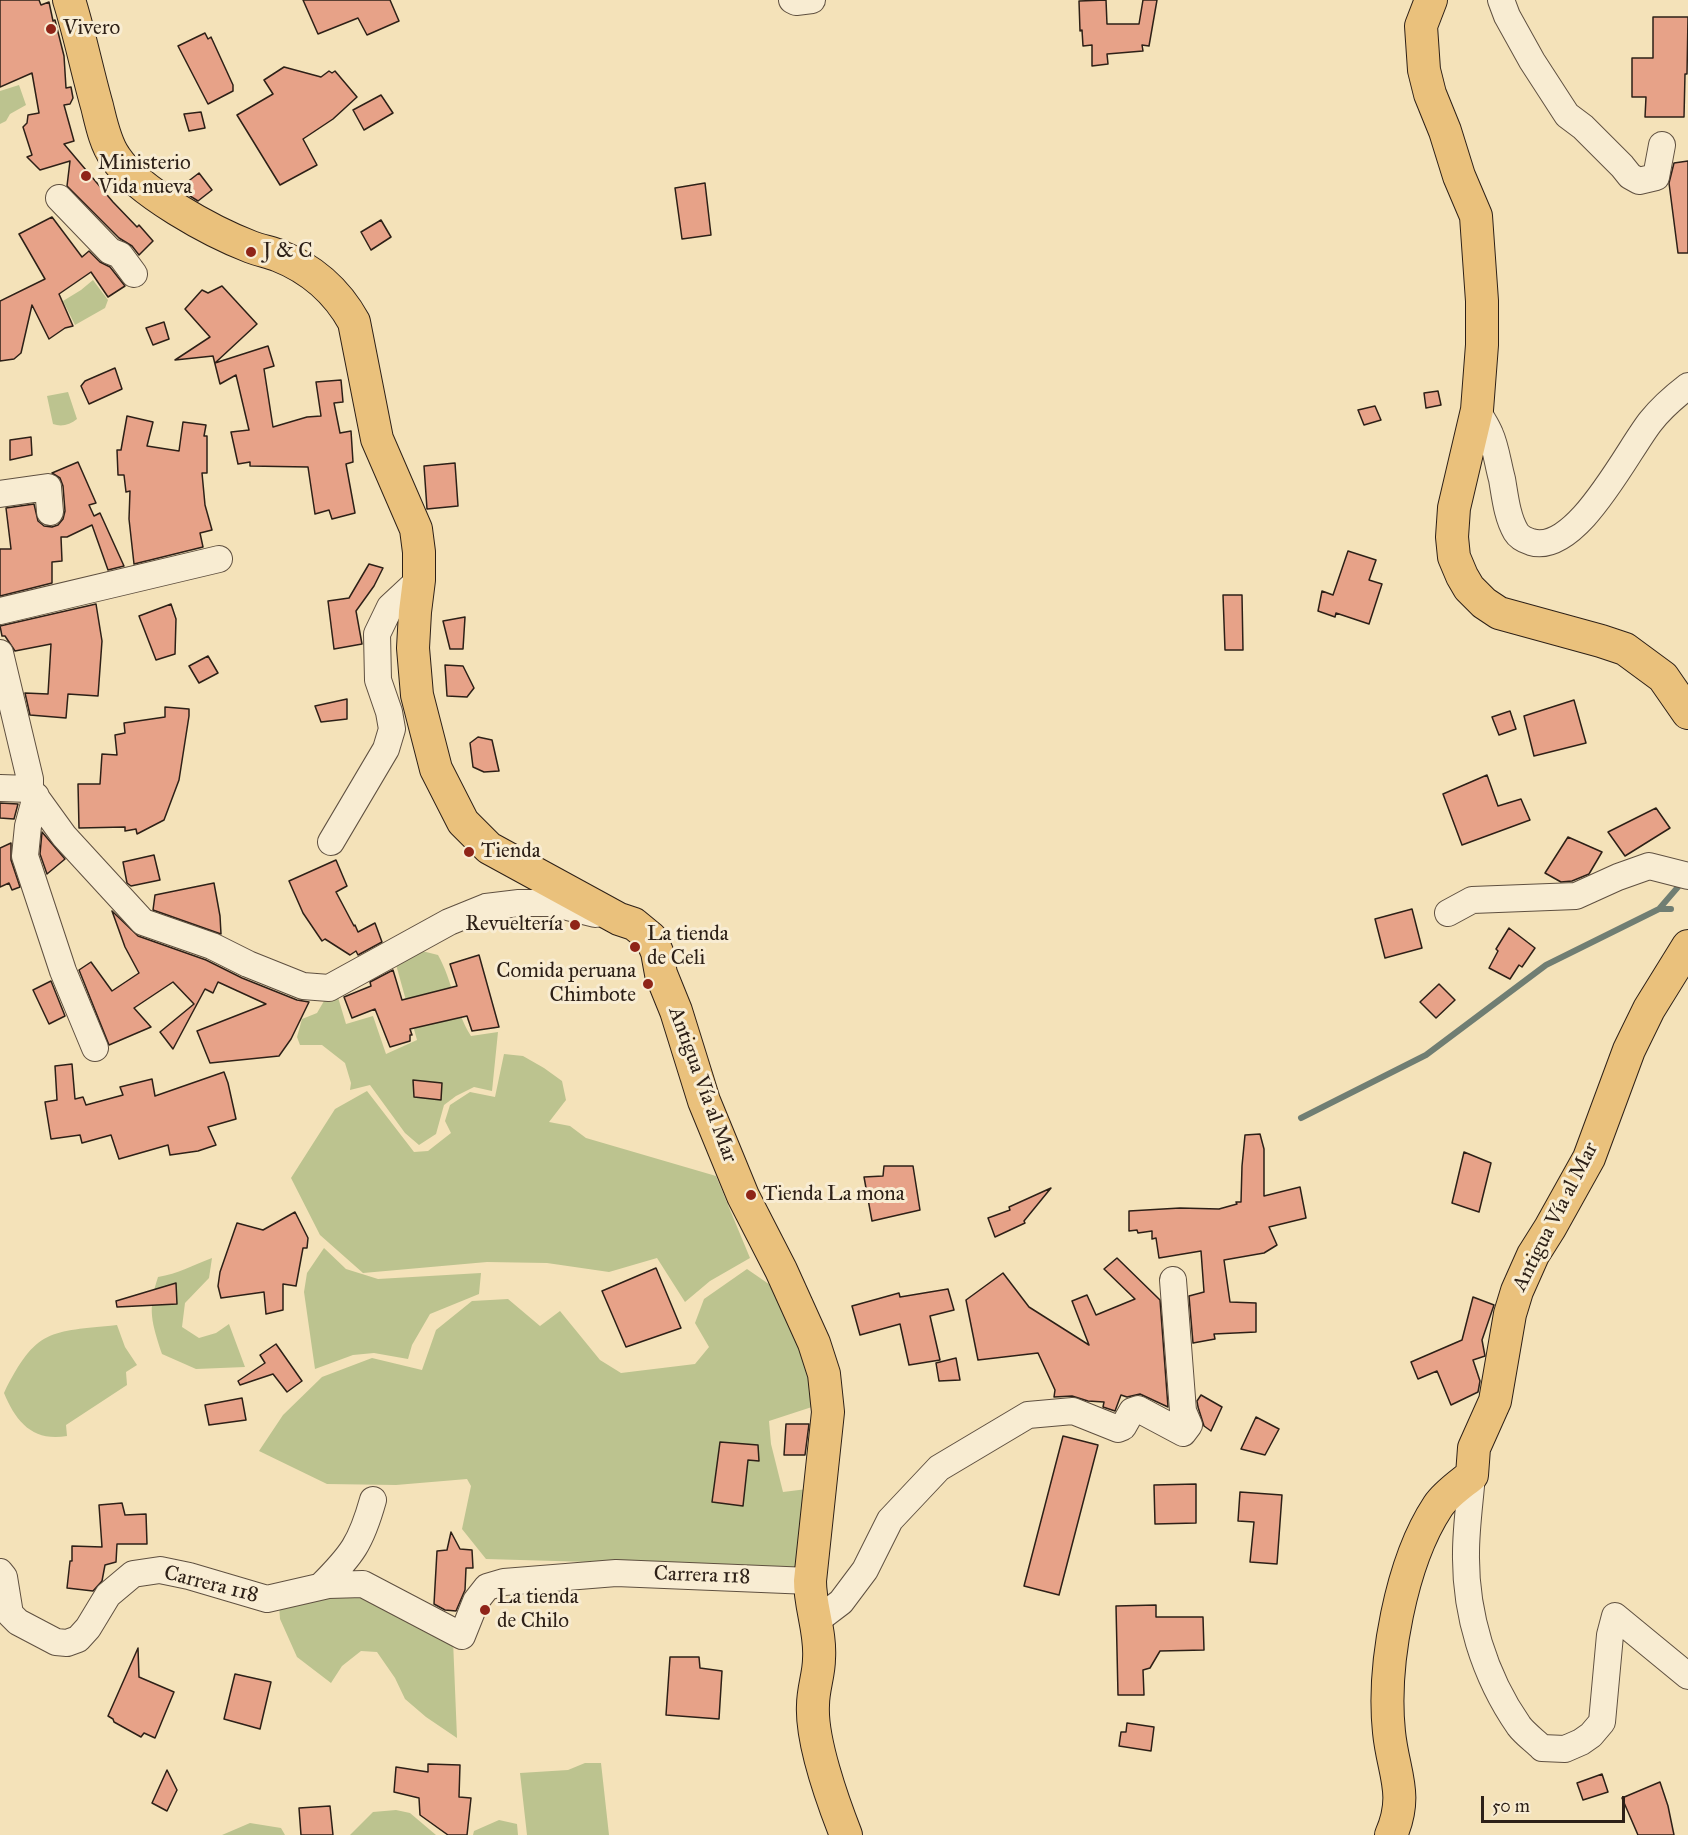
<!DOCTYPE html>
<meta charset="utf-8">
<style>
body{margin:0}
#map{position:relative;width:1688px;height:1835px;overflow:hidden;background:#f4e2b9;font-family:"IM FELL Great Primer",serif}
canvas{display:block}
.scale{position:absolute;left:1481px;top:1796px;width:144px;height:27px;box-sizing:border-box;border:3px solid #2d2017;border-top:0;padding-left:8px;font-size:18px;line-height:21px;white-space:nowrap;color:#2d2017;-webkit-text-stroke:4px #f8ecd2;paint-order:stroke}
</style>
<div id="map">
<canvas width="1688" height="1835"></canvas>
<div class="scale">50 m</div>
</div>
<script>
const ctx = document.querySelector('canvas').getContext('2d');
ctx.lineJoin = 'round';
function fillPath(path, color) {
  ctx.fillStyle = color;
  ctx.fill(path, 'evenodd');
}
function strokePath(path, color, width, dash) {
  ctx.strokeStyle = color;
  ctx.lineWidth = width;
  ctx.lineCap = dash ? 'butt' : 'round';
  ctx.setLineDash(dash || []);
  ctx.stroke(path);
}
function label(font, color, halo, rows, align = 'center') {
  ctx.font = font + ' "IM FELL Great Primer",serif';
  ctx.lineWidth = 6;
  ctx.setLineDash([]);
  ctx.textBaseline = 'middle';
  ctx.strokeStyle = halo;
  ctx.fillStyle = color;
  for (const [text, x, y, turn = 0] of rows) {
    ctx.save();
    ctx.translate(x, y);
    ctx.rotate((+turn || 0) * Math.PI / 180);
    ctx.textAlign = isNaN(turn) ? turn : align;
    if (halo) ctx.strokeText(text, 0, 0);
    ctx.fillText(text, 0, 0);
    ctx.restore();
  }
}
const green = new Path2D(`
 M19,85L26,105L10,114L6,121L0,124V91Z
 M93,280L108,300L105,308L75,325L63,301L81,290Z
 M68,392L77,419C70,425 61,427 53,424L47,396Z
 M422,951L438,955C453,982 455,1011 471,1036L498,1032L492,1091L474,1087L456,1096L444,1105L436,1134L419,1145L405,1133L370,1085L350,1090L351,1083L345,1063L322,1045H300L297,1037L302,1019L317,1013L324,1001L337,994L346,1024L373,1016L386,1054L417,1040L395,961Z
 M504,1054L523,1056L544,1068L562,1081L566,1100L549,1122L570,1126L586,1138L716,1176L750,1258L710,1281L685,1302L657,1258L609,1272L547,1263L487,1262L363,1273L320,1235L291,1178L335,1109L367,1091L414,1152L428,1151L451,1133L445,1121L450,1105L470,1092L495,1097Z
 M324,1248L346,1269L378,1279L481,1273L479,1294L430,1314L412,1345L408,1359L374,1353L353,1355L315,1369L304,1292L307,1273Z
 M212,1258L209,1278L185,1303L182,1327L199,1338L216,1333L229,1324L245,1367L196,1369L162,1354C152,1323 147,1310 158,1277C178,1274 193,1265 212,1258Z
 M747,1269L776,1289L808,1367L818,1405L769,1421L771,1444L783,1492L807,1489L798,1568L486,1559L462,1529L471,1486L467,1479L396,1485L327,1484L259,1451L283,1415L322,1377L372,1358L422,1370L436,1330L472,1301L508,1299L540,1326L560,1311L600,1360L621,1373L695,1364L709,1347L695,1323L704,1299Z
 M117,1325L125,1347L137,1365L126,1372L127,1385L66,1425L67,1436C33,1442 16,1422 4,1393C36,1328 50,1332 117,1325Z
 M350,1591L453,1640L457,1738L426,1717L405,1699L395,1678L377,1652L361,1651L342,1666L331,1683L297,1657L280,1619L279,1605Z
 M585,1763H601L609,1835H527L520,1773L568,1770Z
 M396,1810L410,1813L436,1835H350L373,1812Z
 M499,1820L517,1824L518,1835H473L474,1831Z
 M250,1823L281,1828L285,1835H222Z`);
const stream = new Path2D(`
 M1659,909H1671
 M1301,1118L1426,1055L1546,965L1659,909L1678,887`);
const building = new Path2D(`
 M0,0H39L41,5L49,2L53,21L55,20L64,56L66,88L71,87L73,98L70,104L64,105L74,141L64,144L113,202L137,227L139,225L153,241L139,255L132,246L119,238L67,186L70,161L40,170L27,157L32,155L23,127L27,123L28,115L39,113L32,73L0,87Z
 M303,0H390L399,21L367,35L358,18L318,34Z
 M1106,0L1107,24H1139L1143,0H1157L1149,46L1142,45L1143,51L1107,54L1108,64L1092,66V45L1083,46L1082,30L1080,31L1079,1Z
 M1653,17H1688L1687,74H1685L1684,117H1645L1646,97H1632V58H1653Z
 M205,33L208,39L211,37L233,85V91L208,104L178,46Z
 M284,67L321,77L329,71L332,73L335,71L357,97L333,119L303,139L317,165L280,185L237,115L273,94L264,80Z
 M381,95L393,113L364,130L353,110Z
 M201,112L205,128L189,131L184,114Z
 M1688,161V253H1678L1669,183L1674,163Z
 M199,173L212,190L198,201L190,196L182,186Z
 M705,183L711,235L682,239L675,188Z
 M52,217L82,257L89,251L100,262L110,267L125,286L108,297L91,272L59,294L73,326L65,328L49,339L32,305L21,353L14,359L0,361V301L45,279L19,234Z
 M381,220L391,237L371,250L361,232Z
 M222,286L257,324L215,363L268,346L274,366L264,369L273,427L307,417L321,416L316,382L341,380L343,402L334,403L340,433L351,431L353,462L346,464L355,513L332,519L329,510L315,514L308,467L250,466V462L238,464L231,432L249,430L236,375L220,384L213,356L175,360L210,337L185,309L202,290L208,293Z
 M164,322L169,339L153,345L146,328Z
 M115,368L122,389L89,404L81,386L85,381Z
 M1438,391L1441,405L1426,408L1424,393Z
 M1375,406L1381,420L1364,425L1358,410Z
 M127,416L153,422L147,446L179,451L183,422L206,425L204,436H207V473H202L205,505L212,530L200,533L203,547L134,564L129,519L130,491L126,492L124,475H118L117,450H121Z
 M31,437L32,455L10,460V440Z
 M78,462L96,503L89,505L94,516L100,513L124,566L108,570L92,525L67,537H61L62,561L52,562V583L0,596V549H11L6,508L34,504L38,521L44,526L52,527L58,525L63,519L65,511L63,486L60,478L52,473Z
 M455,463L458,506L427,509L424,466Z
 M1348,551L1376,560L1369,580L1382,584L1369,624L1336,613L1335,617L1318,611L1322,591L1333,595Z
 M369,564L383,568L374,586L356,611L362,644L334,649L328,601L349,598Z
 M1223,595H1242L1243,650H1225Z
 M96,604L102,641L98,696L68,694L66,718L30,715L25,693L48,694L51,644L15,651L5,636H2L0,626Z
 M171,604L176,619L175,654L156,660L139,616Z
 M465,617L463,649H450L443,621Z
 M208,656L218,673L199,683L189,666Z
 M445,665L463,666L474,688L467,697L447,696Z
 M347,699V719L321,722L315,706Z
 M1574,700L1586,743L1534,756L1524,716Z
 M165,707L189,709V716L179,780L164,820L137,834L136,829L125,831V827L79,828L78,784H100L102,754L117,755L115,735L125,733L124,723L165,717Z
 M1510,711L1516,729L1499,735L1492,717Z
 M478,737L492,740L499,771L484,772L473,767L470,743Z
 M1487,775L1498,806L1521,799L1530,820L1462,845L1443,794Z
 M0,803L18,804L14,819L0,818Z
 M1656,808L1670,828L1625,856L1608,832Z
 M42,832L65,859L47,874L40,854Z
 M1568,837L1602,852L1589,874L1572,881L1561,882L1545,873Z
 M11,843V860L20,887L12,890L9,883L0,887V848Z
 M154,855L160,880L131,886L127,883L123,862Z
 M336,860L347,886L336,892L354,926L355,925L358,932L375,923L382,942L358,955L356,951L350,955L325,939L322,941L303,913L289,881Z
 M214,883L220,916L221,934L153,910L155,895Z
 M1412,909L1422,948L1385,958L1375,919Z
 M112,911L138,936L206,960L242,978L297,1000L309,1002L291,1039L279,1056L210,1063L197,1031L266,1004L218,982L213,993L205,989L173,1049L160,1032L194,1004L173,982L134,1008L151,1027L109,1045L79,970L91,962L112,991L139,973L125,947Z
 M1509,928L1535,948L1522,967L1519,965L1510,979L1489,968L1498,951L1496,949Z
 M479,955L499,1027L472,1031L467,1016L410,1029L412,1035H410V1041L390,1047L375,1009L352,1018L344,997L371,986L370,982L393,970L402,1000L457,986L450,964Z
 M51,981L65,1016L49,1024L33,990Z
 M1439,984L1455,1000L1436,1018L1420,1002Z
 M72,1064L75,1099L83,1097L86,1105L123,1095L120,1087L152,1079L155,1096L224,1072L228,1083L236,1119L208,1127L216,1145L198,1151L170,1155L168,1145L119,1159L111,1135L82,1143L80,1135L51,1139L45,1102L57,1100L55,1066Z
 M413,1080L442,1083L441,1100L414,1097Z
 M1260,1134L1264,1149V1196L1300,1187L1306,1218L1269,1227L1277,1245L1264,1253L1224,1260L1230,1302L1256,1303V1332L1214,1334L1215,1339L1193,1343L1189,1296L1204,1292L1201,1251L1159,1258L1156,1238L1152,1239V1231L1138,1233L1137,1230L1129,1231V1211L1180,1208L1219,1209L1237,1204L1236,1202H1241L1242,1166L1245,1135Z
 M1464,1152L1491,1163L1479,1212L1452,1203Z
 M884,1166H913L920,1210L872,1221L864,1177L883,1176Z
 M1051,1188L1024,1221L1025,1223L995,1237L988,1218L1010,1210L1009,1207Z
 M295,1212L308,1238L307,1248H303L296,1286L283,1284V1310L266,1314L264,1292L221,1298L218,1286L220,1272L237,1223L263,1230Z
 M1117,1258L1160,1300L1168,1407L1140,1394L1127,1397L1121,1395L1115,1411L1103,1407L1104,1402L1088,1401L1072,1396L1054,1397L1055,1390L1038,1353L978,1360L966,1300L1003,1273L1029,1307L1089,1345L1072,1301L1087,1295L1096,1315L1135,1299L1104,1269Z
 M656,1268L681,1328L626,1347L602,1291Z
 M176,1283L177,1304L117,1307L116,1301Z
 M948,1289L954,1310L930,1316L940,1360L909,1365L900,1324L860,1335L852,1306L899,1293L900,1297Z
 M1473,1297L1494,1305L1482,1340L1485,1356L1473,1360L1480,1381L1478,1392L1451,1405L1437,1371L1418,1379L1411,1362L1462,1340Z
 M276,1344L302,1381L287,1392L273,1374L240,1385L238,1381L265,1363L260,1355Z
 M956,1358L960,1380L939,1381L936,1363Z
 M1201,1395L1222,1407L1211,1431L1204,1426L1198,1407L1197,1401Z
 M242,1398L246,1420L209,1425L205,1405Z
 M1256,1417L1279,1429L1265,1455L1241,1449Z
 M786,1424H809L805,1455H784Z
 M1063,1436L1098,1445L1059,1595L1024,1586Z
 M720,1442L758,1445L759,1461L748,1460L743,1506L712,1502Z
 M1196,1484V1523L1155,1524L1154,1485Z
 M1240,1492L1282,1495L1277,1564L1250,1562L1254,1522L1238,1521Z
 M122,1503L125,1515L146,1514L147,1544H117L116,1562L105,1565L102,1581L93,1591L67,1588L70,1561H72V1546L102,1547L99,1505Z
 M451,1532L460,1549L472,1550L473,1568H466L465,1590L456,1611L445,1610L434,1604L437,1551L447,1550Z
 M1156,1605V1617H1203L1204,1650L1160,1651L1150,1668L1143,1670L1144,1695H1118L1116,1606Z
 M138,1648L139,1677L174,1692L155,1738L144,1733L141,1737L114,1722L113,1719L108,1716Z
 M670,1657H699L700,1668L722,1671L719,1719L666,1715Z
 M235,1674L271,1682L260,1729L224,1719Z
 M1127,1723L1154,1727L1151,1751L1119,1746L1121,1732H1126Z
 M428,1764L460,1765L459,1797L471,1798L467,1835H448L420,1815L419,1798L394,1792L396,1767L428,1772Z
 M167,1770L177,1790L167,1811L152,1803Z
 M1602,1774L1608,1792L1583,1800L1577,1783Z
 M1660,1782L1668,1806L1674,1835H1638L1622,1798Z
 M330,1806L333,1835H301L299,1808Z`);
const minor = new Path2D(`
 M792,0L796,2L812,0
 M1501,0L1507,16L1532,61L1567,115L1583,127L1622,166L1630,176L1639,181L1656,177L1662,145
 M59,198L110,251L120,255L134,274
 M1477,410C1481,418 1487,426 1490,434C1496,447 1498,465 1502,479C1505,496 1507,517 1516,532C1519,537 1525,540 1531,542C1577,556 1628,449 1651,421C1662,407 1675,396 1688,386
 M0,494L48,487L50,512
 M0,611L219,559
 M0,653L30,779V789L64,836L143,922L212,946L248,964L303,986L329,988L449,922L486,907L519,903H551L595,914
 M0,788L30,789
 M36,796L28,826L25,856L63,971L95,1048
 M331,842L386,749L392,729L389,712L378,680L377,634L390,607L419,580
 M1448,913L1472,900L1576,896L1618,877L1649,866L1688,876
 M1472,1475C1470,1501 1466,1527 1466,1553C1465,1613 1484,1676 1519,1726C1525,1734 1535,1741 1542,1748L1565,1749L1581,1742L1591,1735L1602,1722L1610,1635L1615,1616L1688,1676
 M0,1572L4,1577L10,1614L18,1622L56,1642L67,1643L78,1639L88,1628L108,1595L133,1574L160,1570L189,1576L267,1599L328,1585L363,1584L462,1636L476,1601L487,1587L504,1582L616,1573L810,1581
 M321,1586C352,1555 361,1543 373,1500
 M816,1621L841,1602L865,1570L890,1520L939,1468L1028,1415L1073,1411L1118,1429L1123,1427L1132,1411L1138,1409L1183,1433L1189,1425L1183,1411L1173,1280`);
const major = new Path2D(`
 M69,0C80,35 87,71 97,106C101,122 105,143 115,157C138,192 212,232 251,247C259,250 268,252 277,255C310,268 337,291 354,322L377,439L416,529L419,552V580L415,612L413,648L417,695L436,769L463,822L489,848L619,919L634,924L651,938L657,952L661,974L676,1011L704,1101L743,1196L781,1270L814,1343L824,1374L828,1412L810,1581C810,1607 821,1632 819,1659C819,1674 813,1689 813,1705C811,1740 833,1802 846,1835
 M1431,0L1421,26L1424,70L1430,94L1445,131L1459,176L1476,216L1482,301V345L1477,410L1454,508L1452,537L1454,557L1462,576L1469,588L1484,603L1499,613L1601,641L1625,649L1663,677L1688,713
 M1391,1835C1409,1794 1393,1773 1389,1732C1382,1665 1401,1562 1438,1506C1446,1494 1461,1484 1472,1475L1474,1448L1495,1401L1510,1314L1517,1291L1533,1255L1550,1228L1589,1158L1629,1050L1649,1009L1688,946`);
const markers = [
 [51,29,6,"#8f2418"],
 [86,176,6,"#8f2418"],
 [251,252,6,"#8f2418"],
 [469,852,6,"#8f2418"],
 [575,925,6,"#8f2418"],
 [635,947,6,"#8f2418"],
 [648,984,6,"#8f2418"],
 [751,1195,6,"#8f2418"],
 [485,1610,6,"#8f2418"]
];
const poiNames = [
 ["Vivero",63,29],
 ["Ministerio",98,164],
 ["Vida nueva",98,188],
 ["J & C",263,252],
 ["Tienda",481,852],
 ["Revueltería",563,925,"right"],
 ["La tienda",647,935],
 ["de Celi",647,959],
 ["Comida peruana",636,972,"right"],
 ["Chimbote",636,996,"right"],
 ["Tienda La mona",763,1195],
 ["La tienda",497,1598],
 ["de Chilo",497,1622]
];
const streetNames = [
 ["Antigua Vía al Mar",702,1085,70],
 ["Antigua Vía al Mar",1556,1217,-63],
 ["Carrera 118",702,1576,2],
 ["Carrera 118",211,1585,14]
];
fillPath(green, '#bcc38f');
strokePath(stream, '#707e73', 6);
fillPath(building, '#e7a288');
strokePath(building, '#2d2017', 1.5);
strokePath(minor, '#5f5040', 28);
strokePath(major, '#2d2017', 34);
strokePath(minor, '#f8ecd2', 26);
strokePath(major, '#eac17c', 32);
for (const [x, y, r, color] of markers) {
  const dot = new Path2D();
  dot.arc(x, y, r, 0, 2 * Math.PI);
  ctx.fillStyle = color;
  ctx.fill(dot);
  strokePath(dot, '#f8ecd2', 2);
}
label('21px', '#2d2017', '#f8ecd2', poiNames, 'left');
label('21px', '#2d2017', '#f8ecd2', streetNames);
</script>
